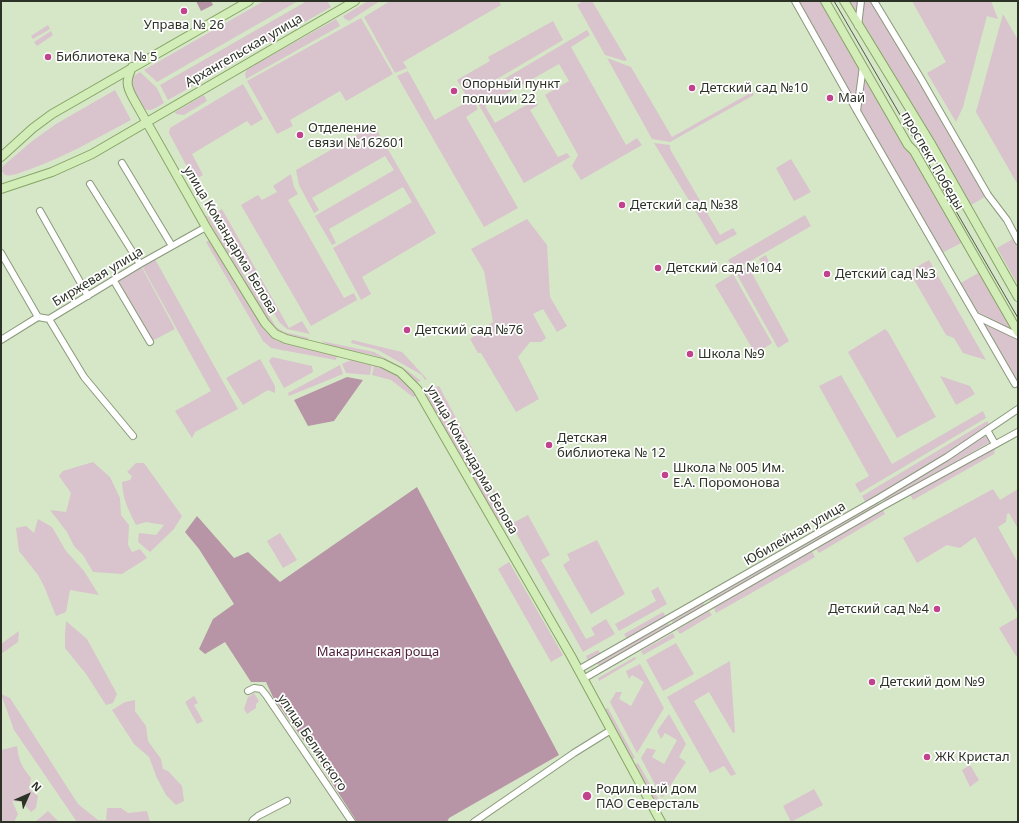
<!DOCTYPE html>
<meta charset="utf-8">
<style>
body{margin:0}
#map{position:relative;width:1019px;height:823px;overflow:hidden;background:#d6e7c7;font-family:"Noto Sans",sans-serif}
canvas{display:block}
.frame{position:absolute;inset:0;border:2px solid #2c3226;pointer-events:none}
.north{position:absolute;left:8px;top:775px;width:40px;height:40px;-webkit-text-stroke:3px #fff;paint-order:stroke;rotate:45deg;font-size:11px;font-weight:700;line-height:16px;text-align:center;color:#2c3226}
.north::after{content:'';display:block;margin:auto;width:14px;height:18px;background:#2c3226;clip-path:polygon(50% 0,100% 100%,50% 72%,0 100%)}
</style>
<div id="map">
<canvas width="1019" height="823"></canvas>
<div class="frame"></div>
<div class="north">N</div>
</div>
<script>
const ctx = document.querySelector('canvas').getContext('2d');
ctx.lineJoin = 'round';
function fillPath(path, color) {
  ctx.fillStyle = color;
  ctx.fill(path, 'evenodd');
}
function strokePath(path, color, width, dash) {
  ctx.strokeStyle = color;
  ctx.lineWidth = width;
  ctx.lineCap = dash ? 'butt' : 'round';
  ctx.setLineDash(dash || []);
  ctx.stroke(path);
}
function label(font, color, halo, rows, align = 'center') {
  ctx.font = font + ' "Noto Sans",sans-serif';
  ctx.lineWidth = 3.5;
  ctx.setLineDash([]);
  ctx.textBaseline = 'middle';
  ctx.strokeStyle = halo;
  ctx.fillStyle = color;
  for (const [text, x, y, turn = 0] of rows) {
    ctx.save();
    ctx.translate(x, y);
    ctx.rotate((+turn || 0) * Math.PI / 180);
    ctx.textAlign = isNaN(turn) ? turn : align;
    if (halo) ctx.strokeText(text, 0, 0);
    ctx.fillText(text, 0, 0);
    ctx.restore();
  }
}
const green = new Path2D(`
 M264,1H298L157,82L144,70Z
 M307,1H327L331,7L168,100L160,85Z
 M368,1H380L349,21L345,19L343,16Z
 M390,1H499L501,5L403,62L407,68L395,73L364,17Z
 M583,1H592L627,60L625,61L605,55L577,5Z
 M795,1H825L965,241L940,254Z
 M844,1H874L988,195L966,208Z
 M912,1H991L998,19L987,16L963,107L956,122L927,73L946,62Z
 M1003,14L1018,40V185L976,112Z
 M361,18L393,74L346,101L340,91L290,120L293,126L277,134L247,81Z
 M336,19L340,26L246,79L245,74L247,69Z
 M553,21L563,40L497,79L499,82L587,30L590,35L571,47L626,145L637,138L642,145L581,180L572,166L578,155L545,95L569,81L559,64L485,106L495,123L535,100L538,105L530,110L558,157L567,153L570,157L524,183L473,95L467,97L457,80L490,61L488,57Z
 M48,25L50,29L33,39L31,36Z
 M51,31L53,35L37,46L34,42Z
 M607,58L631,67L672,137L752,92L754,95L670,142L652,139Z
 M408,71L435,120L472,99L478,109L466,117L518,208L484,227L397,76Z
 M140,72L157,88L164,103C160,105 153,111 147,110C142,109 130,86 131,81C132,76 136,75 140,72Z
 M243,84L263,119L251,126L247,121L192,154L203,175L194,180L169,133L170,128Z
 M115,90L131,120C97,138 65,157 28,170C21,172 12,177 5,175L2,171L3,166L31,142L56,124Z
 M204,95L207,101L184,115L176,114L175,112Z
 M374,125L436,233L362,277L371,294L361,300L333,248L412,202L403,187L329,229L336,243L332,245L315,216L394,170L385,156L312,198L319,210L314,213L299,185L296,170Z
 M654,143L670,145V149L720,235L733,228L737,234L716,245Z
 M791,159L811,192L794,201L776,168Z
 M291,174L294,187L298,194L288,200L344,298L354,293L357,300L311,326L241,205L258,195L262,200L277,192L273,186Z
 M222,209L289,328L302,321L310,334L287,329L280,323L211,215Z
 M205,215L209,217L276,327L284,332L309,338L306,341C291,337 281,335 270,324Z
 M805,215L811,226L735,270L728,260Z
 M527,219L547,245L550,297L567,326L557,332L543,309L533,314L546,338L541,342H530L518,357L539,399L516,412L481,353H478L470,339L493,322L484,271L471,249Z
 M211,239L266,332L277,341L337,356L336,360L271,348L263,341L206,242Z
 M1013,239L1018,247V285L997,248Z
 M766,255L772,269L767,272L759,259Z
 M155,259L238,409L195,432L192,438L175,411L211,391L142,266Z
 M929,260L986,360L963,353L954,338L946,335L909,271Z
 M140,264L175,329L150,342L114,281Z
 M748,266L789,341L778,348L736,273Z
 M982,271L1018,332V382L1015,384L957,285Z
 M733,274L772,343L760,351L759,360L715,285Z
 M885,329L888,332L936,417L897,438L848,352Z
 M352,340L402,352L427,379L425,380L422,375L378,350L351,343Z
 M321,341L374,352L408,371L421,381L417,382C404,369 389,359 372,355C356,351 335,351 321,341Z
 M272,357L312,366L313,372L284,388L269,361Z
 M260,359L275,386V393L268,390L243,405L226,378Z
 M351,360H357L372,364L370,375L346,373L342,364Z
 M340,365L343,374L289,396L288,393Z
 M374,365C396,371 403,378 418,395L413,397L391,380L372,375Z
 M841,375L892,464L983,411L986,418L860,493L855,484L869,476L819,386Z
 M940,376L970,386L975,394L956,405Z
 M439,386L507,514L506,516L433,388Z
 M429,390L503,518L497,522L423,394Z
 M987,421L990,425L946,455L866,503L862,496Z
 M986,435L990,442L885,502L883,499L944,463Z
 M996,446L994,454L913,500L910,494Z
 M93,462L110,477L120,498L121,515L129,525L128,545L132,552L140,549L147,558L122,574L93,572L83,555L74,546L67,532L50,510L66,512L71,493L59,476L63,471Z
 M136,463H144L182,516L174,529L150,552L138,542L139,533L156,535L164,525L146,522L136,525C128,509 123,500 122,482L130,480L132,476L127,472Z
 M993,489L1000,500L1018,489V529L1009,513L1007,514L1006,522L998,527L1018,563V614L975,537L960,548L947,545L917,563L903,538Z
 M878,502L879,505L711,602L710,599Z
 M883,510L885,514L819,553L816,549Z
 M528,515L550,555L541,560L586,639L595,635L591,628L606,619L615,634L583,652L511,524Z
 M38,519L52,527L66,551L84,571L99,595L70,590L66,612L56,616L44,586L38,575L19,551L16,528L26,526L34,533Z
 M280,533L297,560L283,568L267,541Z
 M597,540L625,594L591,614L563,565L570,560L567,554Z
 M812,551L815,557L716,613L714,608Z
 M509,562L563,655L551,662L498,569Z
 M658,587L667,604L619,631L615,624L656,601L651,591Z
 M703,602L705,606L673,624L672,621Z
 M709,611L712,615L680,634L677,630Z
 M663,612L666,617L627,639L624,634Z
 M1018,617V655L1016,656L999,628Z
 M66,621L87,639L117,694L113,703L106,705L86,674L65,648V635Z
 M668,623L670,626L599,666L597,663Z
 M19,631L18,642L1,654V644Z
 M673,633L675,637L643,655L641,651Z
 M676,643L694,674L663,691L646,660Z
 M598,650L601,654L588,661L586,656Z
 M635,657L636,659L599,681L598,678Z
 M730,661L735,732L733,733L709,692L694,701L736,774L731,776L724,766L710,773L667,697Z
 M640,664L664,708L637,753L610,702L616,692H622L619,699L631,706L644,682L632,675L629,679L626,671Z
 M254,693L259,701L256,704V708L247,714L244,709L248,697Z
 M1,694L10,698L78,804L98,820H106L107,808H121L128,813L147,811L150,822H77L14,730Z
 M194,696L198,703L194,705L203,721L197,724L185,702Z
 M135,700V711L146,726L148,741L161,759L163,769L168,771L182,786L184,801L176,805L166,795L156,776L149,757L134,744L112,710L125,702Z
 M608,708L635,758L632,759L605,709Z
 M669,714L686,744L679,757L686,762L662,798L641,758L647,748L656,750L652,757L664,764L677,740L665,733L661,739L657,731Z
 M17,746C19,761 21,766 31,778L29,789L38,796L36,808L31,812L22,802L12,801L18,814L14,822H1V750Z
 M638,763L659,800L656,802L635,765Z
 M970,765L979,780L970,787L962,770Z
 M814,789L823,805L791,822L783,806Z
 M48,811L59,822H35Z`);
const forest = new Path2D(`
 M196,1H211L213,5L201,11Z
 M347,377L363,380L334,421L308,426L294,400Z
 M417,487L559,755L449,818L447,822H357L314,755L273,697L266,682H251L225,642L205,654L199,649L213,619L234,604L199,549L185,532L197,516L234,558L248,552L280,582Z`);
const minor = new Path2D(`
 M795,1L857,111L1015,384
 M874,1L920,77L988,195L1007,220L1018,241
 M858,26L861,1
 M857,111L863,66
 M122,163L172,246
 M90,184L140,264
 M40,211L88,296
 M1,253L38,317
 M114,281L150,342
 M976,316L1018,336
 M49,319L84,377L133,436
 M1,340L38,317L49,319L140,264L206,227
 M987,430L995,444
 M578,670L879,498L947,457L1018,409
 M583,679L883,506L1018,432
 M248,691L254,688L261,689L266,695L352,822
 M252,822L253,820L258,816L287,801
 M474,822L574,753L611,730`);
const major = new Path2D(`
 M825,1L908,145L914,151L1018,332
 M844,1L930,142L1018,297
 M132,67C126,81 126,85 133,98L206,227L265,323L275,334L286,339L382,363L400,372L417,389L571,656L661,822
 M1,157L33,128L52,114L249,1
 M1,189L52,172L92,154L355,1`);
const tram = new Path2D(`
 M834,1L1018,318`);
const markers = [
 [184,11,4,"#c1428d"],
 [48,57,4,"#c1428d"],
 [692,88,4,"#c1428d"],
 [454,91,4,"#c1428d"],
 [830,98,4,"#c1428d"],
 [300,135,4,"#c1428d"],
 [622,205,4,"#c1428d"],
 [658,268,4,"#c1428d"],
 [827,274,4,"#c1428d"],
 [407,330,4,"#c1428d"],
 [690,354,4,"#c1428d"],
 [549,445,4,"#c1428d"],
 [665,475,4,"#c1428d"],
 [937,609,4,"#c1428d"],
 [872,682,4,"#c1428d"],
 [927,757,4,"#c1428d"],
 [587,796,5,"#c1428d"]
];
const poiNames = [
 ["Управа № 26",184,25,"center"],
 ["Библиотека № 5",56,57],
 ["Опорный пункт",462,84],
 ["полиции 22",462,99],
 ["Детский сад №10",700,88],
 ["Май",838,98],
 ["Отделение",308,128],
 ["связи №162601",308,143],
 ["Детский сад №38",630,205],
 ["Детский сад №104",666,268],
 ["Детский сад №3",835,274],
 ["Детский сад №76",415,330],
 ["Школа №9",698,354],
 ["Детская",557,438],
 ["библиотека № 12",557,453],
 ["Школа № 005 Им.",673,468],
 ["Е.А. Поромонова",673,483],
 ["Детский сад №4",929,609,"right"],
 ["Детский дом №9",880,682],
 ["ЖК Кристал",935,757],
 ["Родильный дом",596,789],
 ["ПАО Северсталь",596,804]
];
const streetNames = [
 ["Архангельская улица",244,51,-30],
 ["проспект Победы",932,161,60],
 ["улица Командарма Белова",230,240,59],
 ["Биржевая улица",98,277,-31],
 ["улица Командарма Белова",472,460,60],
 ["Юбилейная улица",795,534,-30],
 ["улица Белинского",312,743,56]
];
const parkNames = [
 ["Макаринская роща",378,652]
];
fillPath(green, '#d9c3cd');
fillPath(forest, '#b795a6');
strokePath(minor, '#8a997c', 8);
strokePath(major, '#86a466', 10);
strokePath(minor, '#fff', 6);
strokePath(major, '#d3edb8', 8);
strokePath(tram, '#515a49', 1);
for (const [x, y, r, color] of markers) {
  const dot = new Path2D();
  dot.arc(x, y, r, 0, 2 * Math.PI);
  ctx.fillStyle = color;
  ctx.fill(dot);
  strokePath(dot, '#fff', 1.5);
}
label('13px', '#2c3226', '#fff', poiNames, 'left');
label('13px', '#2c3226', '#fff', streetNames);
label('13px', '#50223b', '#fff', parkNames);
</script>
